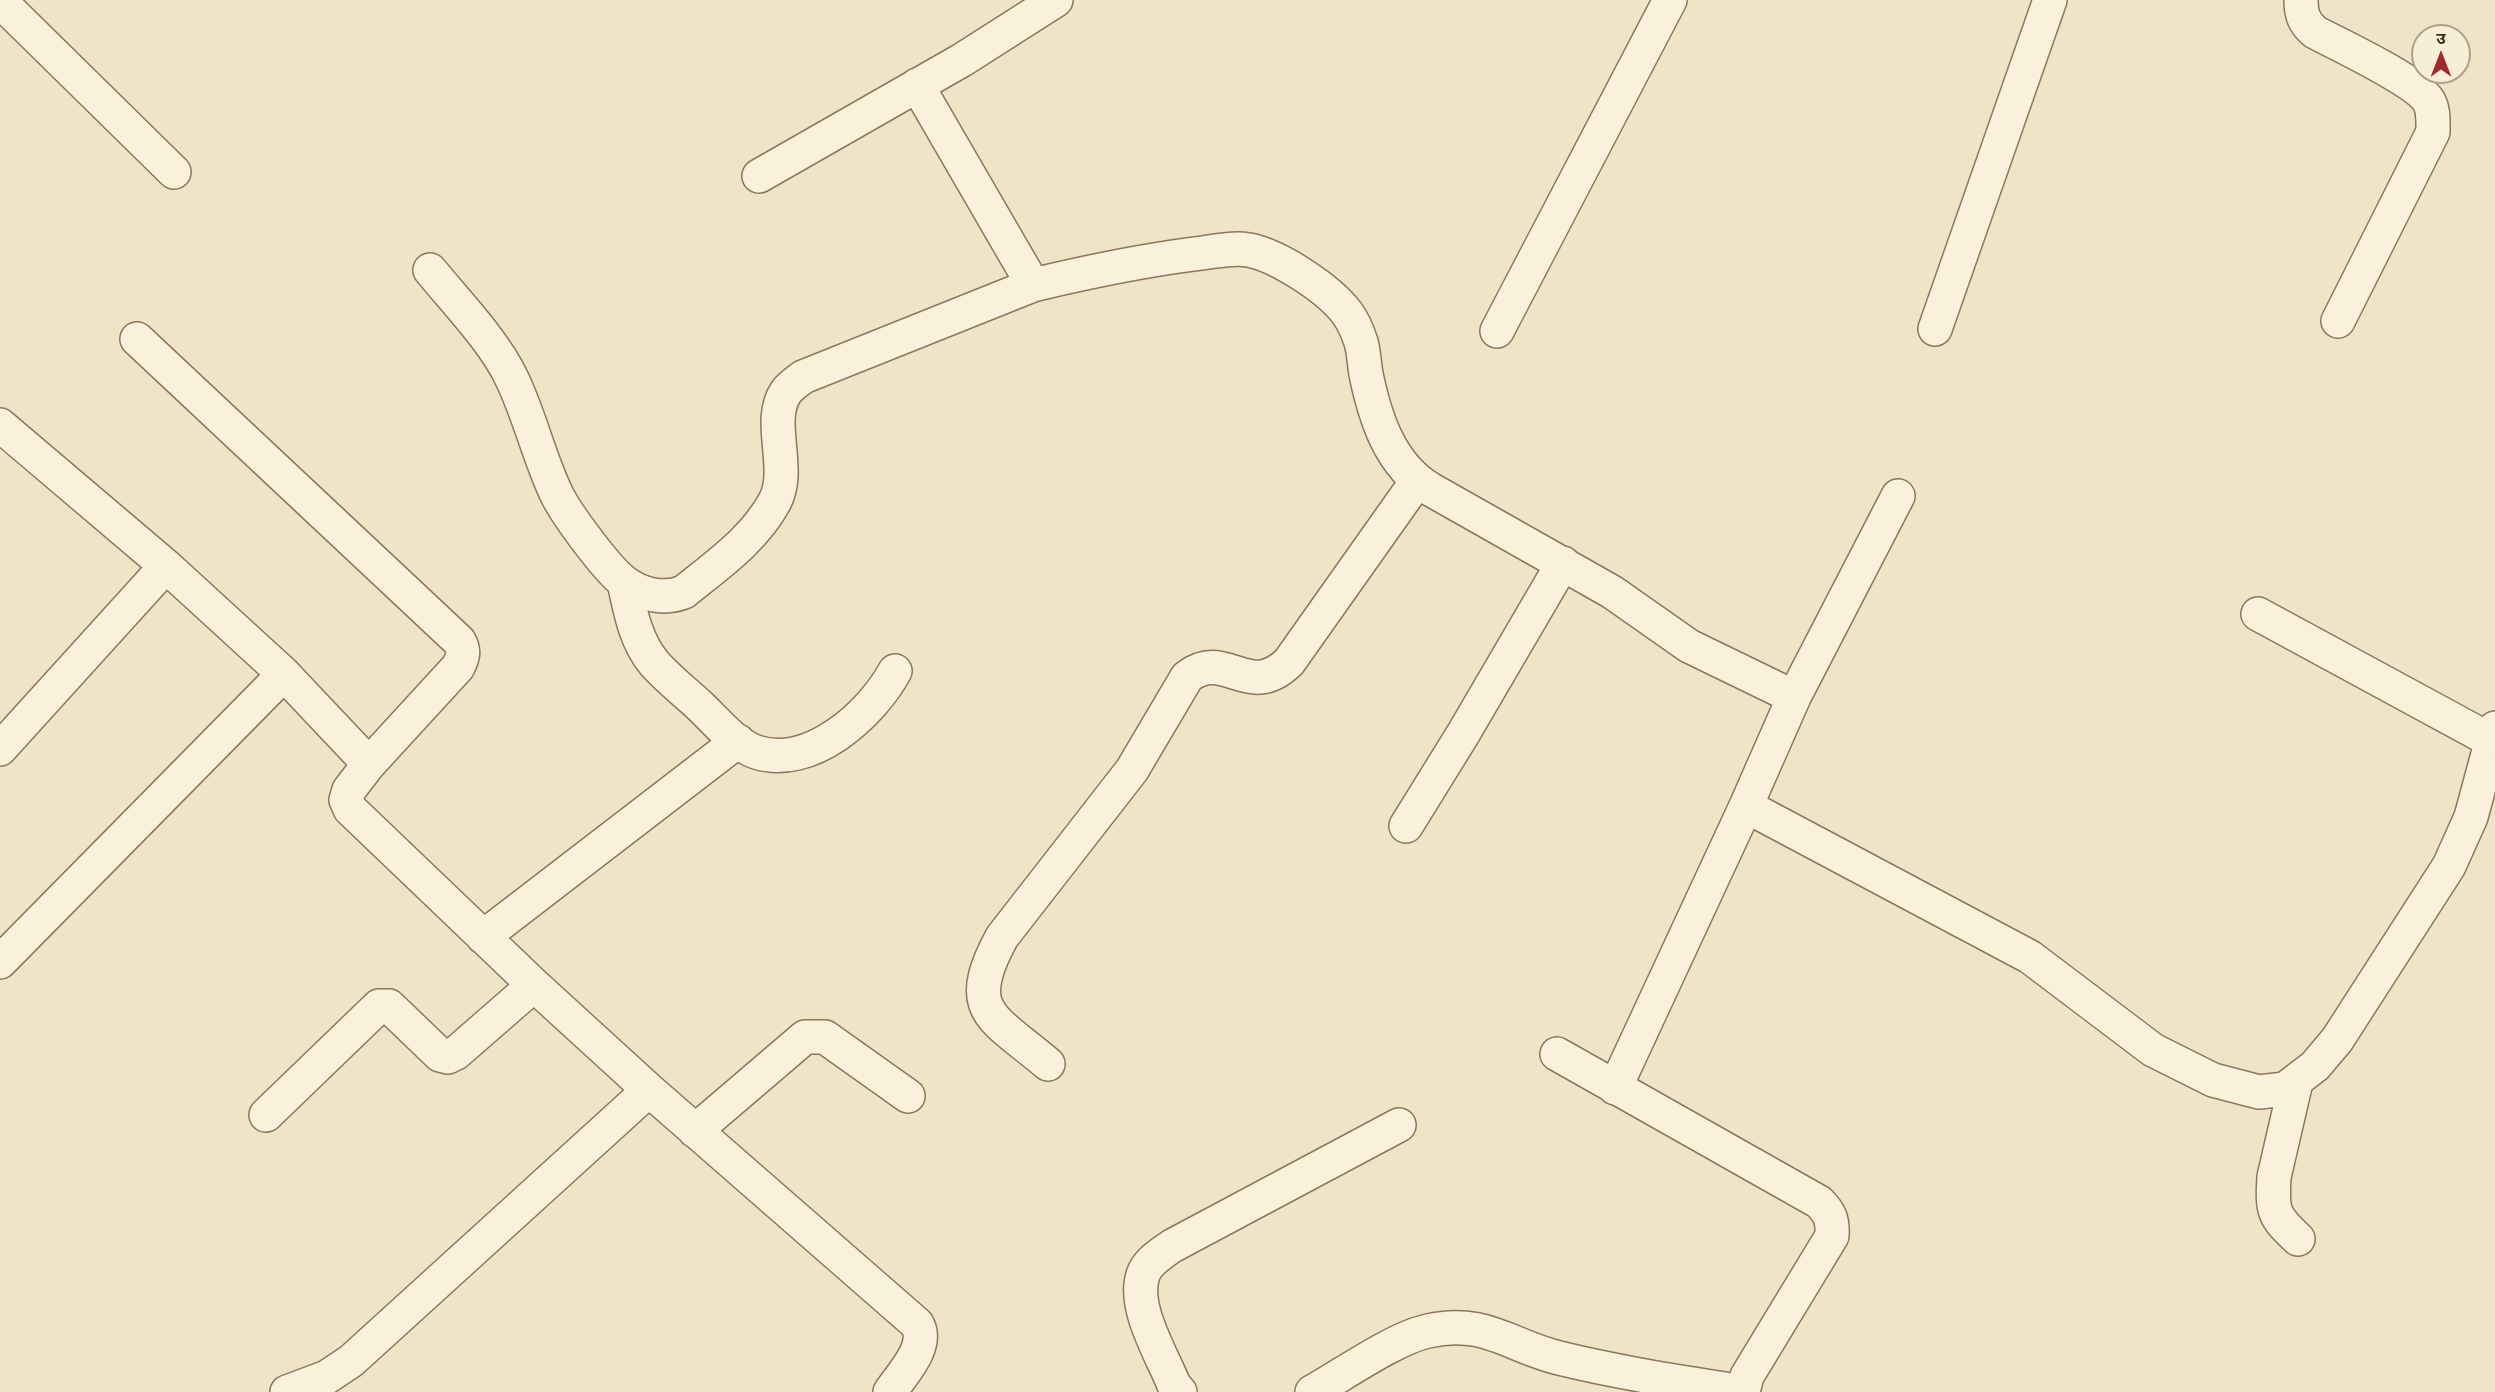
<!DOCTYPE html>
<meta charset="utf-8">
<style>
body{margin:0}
#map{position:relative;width:2495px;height:1392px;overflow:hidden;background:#f0e4c8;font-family:"Libre Baskerville","Noto Sans Devanagari",serif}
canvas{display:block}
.north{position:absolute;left:2411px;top:24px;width:60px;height:60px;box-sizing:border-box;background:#f7eed8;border:2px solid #ada18e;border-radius:50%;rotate:0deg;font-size:16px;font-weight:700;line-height:24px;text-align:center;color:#3d2e20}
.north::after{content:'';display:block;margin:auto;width:21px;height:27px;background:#9e2a2b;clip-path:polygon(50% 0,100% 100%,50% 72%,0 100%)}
</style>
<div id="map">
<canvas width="2495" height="1392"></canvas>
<div class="north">उ</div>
</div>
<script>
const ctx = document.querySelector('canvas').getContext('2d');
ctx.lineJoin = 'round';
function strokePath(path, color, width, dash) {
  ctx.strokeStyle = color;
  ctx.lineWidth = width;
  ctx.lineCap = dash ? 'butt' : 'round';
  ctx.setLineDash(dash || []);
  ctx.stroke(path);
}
const minor = new Path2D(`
 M2301,0C2301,14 2304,23 2315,32C2341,46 2413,79 2428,100C2434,109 2433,121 2433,132L2338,321
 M0,1L174,172
 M917,85L1033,285C1087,272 1140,261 1194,254C1212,252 1231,247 1249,250C1279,256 1329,289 1347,313C1353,321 1358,333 1361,342C1364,352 1364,363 1366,374C1375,418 1390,465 1430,489L1612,592L1689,646L1794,697L1898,496
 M759,176L962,60L1056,0
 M430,270C456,302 495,342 512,379C530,416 539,458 557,495C567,515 606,568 624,582C641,595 664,600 684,592C717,565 754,540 775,501C792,468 766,421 786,392C790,386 798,381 803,377L1033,285
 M1935,329L2050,0
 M1497,331L1670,0
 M137,339L459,641C465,651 463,657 458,667L369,764L349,790L346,800L350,809L534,985L649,1090L917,1324C930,1346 902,1374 890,1392
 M0,425L166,566L284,674L369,764
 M624,582C630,610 635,640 654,663C667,678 685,692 700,706C716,721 735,745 756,752C810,770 871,715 895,671
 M2258,614L2492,741
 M0,749L166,566
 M1746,806L2030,957L2153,1050L2213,1080L2259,1092L2285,1089L2315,1066L2337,1040L2449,866L2471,817L2495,728
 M1406,826L1463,734L1563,563
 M483,937L738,741
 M0,962L284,674
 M1557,1054L1819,1202C1830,1213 1833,1220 1832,1236L1747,1376L1743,1392
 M1048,1064C993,1017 961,1012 1002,937L1132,770L1187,677C1226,647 1248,702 1289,662L1417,481
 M2296,1082L2274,1177C2272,1211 2273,1216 2298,1239
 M1615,1088L1746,806L1794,697
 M266,1115L379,1006H389L440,1055L448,1057L456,1053L534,985
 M695,1131L805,1037H825L908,1096
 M287,1392L327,1377L351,1361L649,1090
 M1180,1392L1174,1385C1162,1355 1132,1307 1143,1275C1147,1262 1161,1254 1172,1246L1399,1125
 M1312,1392C1344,1374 1395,1338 1428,1331C1484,1318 1510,1346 1559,1358C1620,1373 1681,1382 1743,1392`);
strokePath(minor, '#8d765c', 36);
strokePath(minor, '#faf1dc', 33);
</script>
